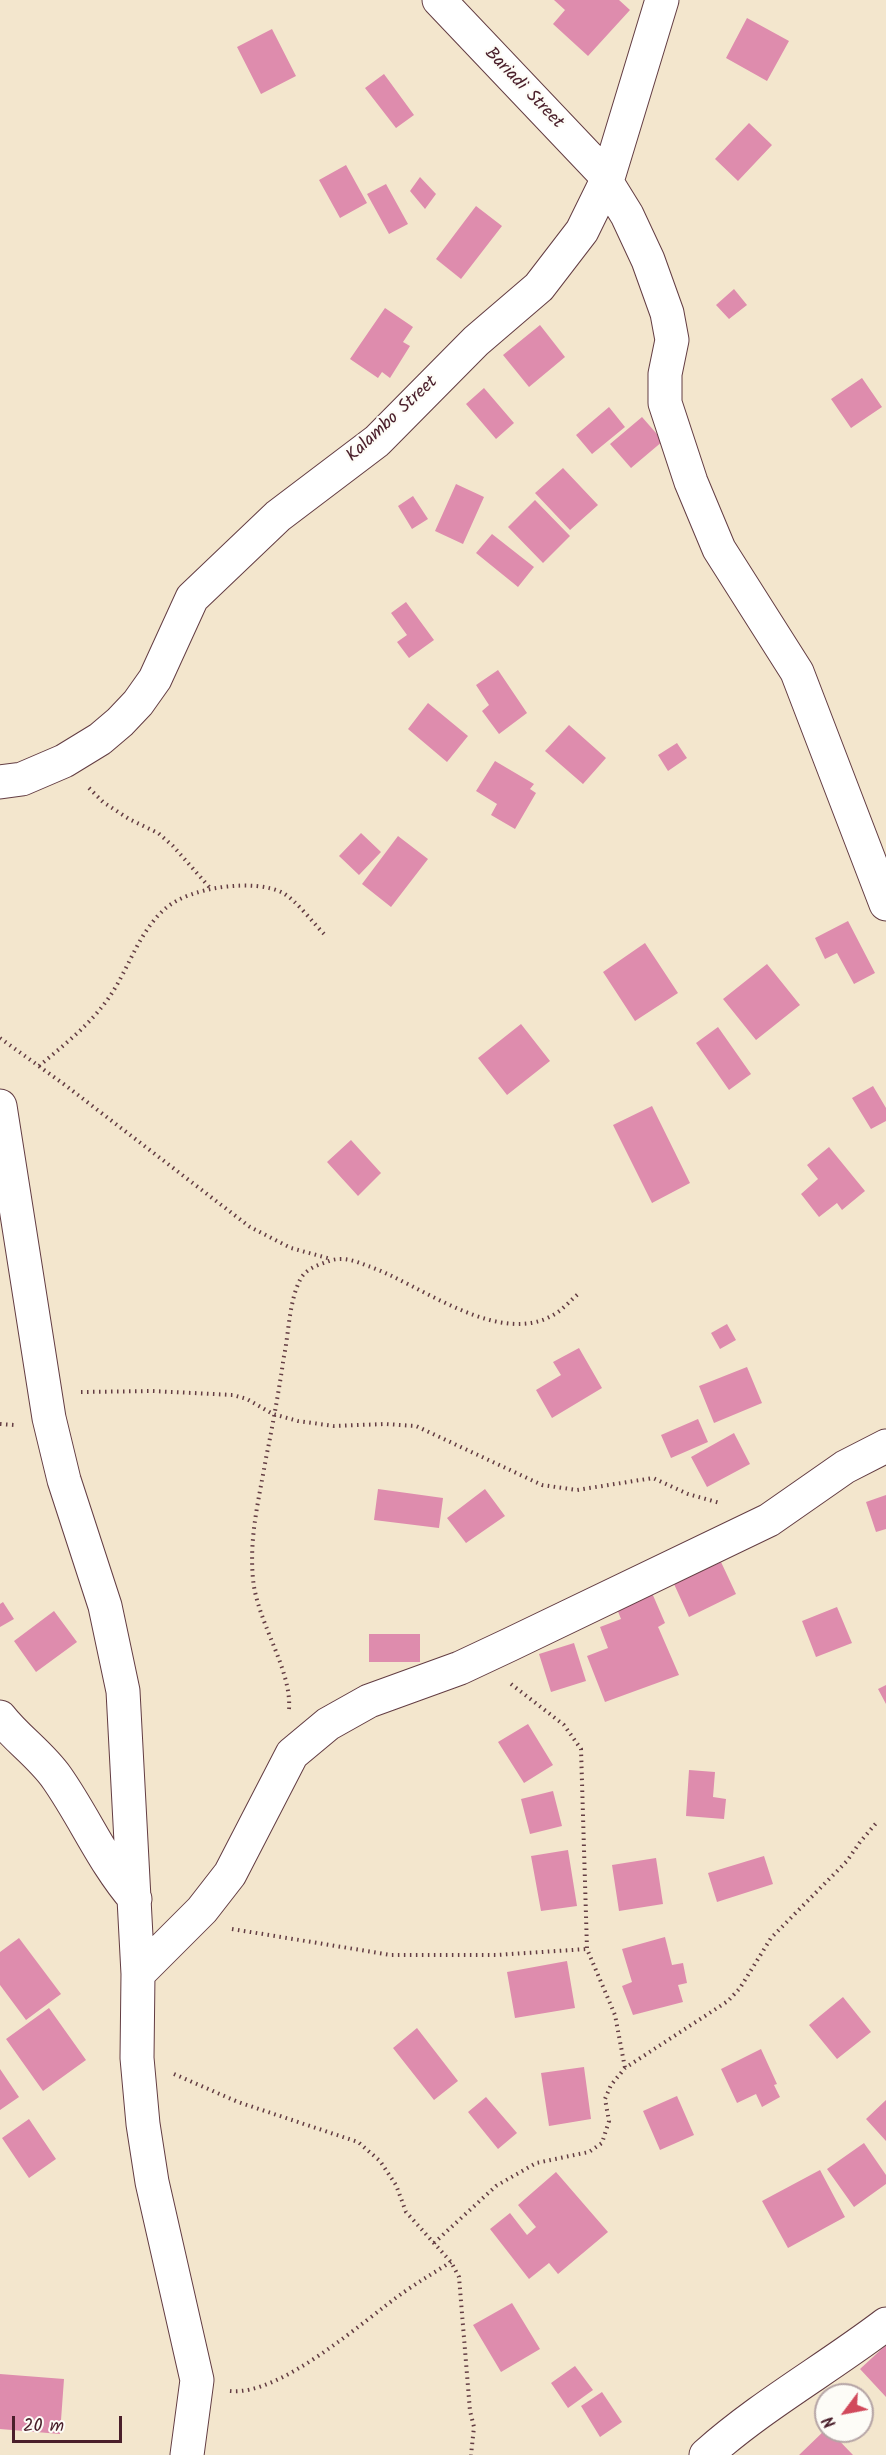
<!DOCTYPE html>
<style>
body{margin:0}
#map{position:relative;width:886px;height:2455px;overflow:hidden;background:#f3e6cd;font-family:Kalam,sans-serif}
canvas{display:block}
.north{position:absolute;left:814px;top:2383px;width:60px;height:60px;box-sizing:border-box;background:#fdfcf7;border:2px solid #b5a4a5;border-radius:50%;rotate:238deg;font-size:16px;font-weight:700;line-height:24px;text-align:center;color:#4a1f2b}
.north::after{content:'';display:block;margin:auto;width:21px;height:27px;background:#d1495b;clip-path:polygon(50% 0,100% 100%,50% 72%,0 100%)}
.scale{position:absolute;left:12px;top:2416px;width:110px;height:27px;box-sizing:border-box;border:3px solid #4a1f2b;border-top:0;padding-left:8px;font-size:18px;line-height:21px;white-space:nowrap;color:#4a1f2b;-webkit-text-stroke:4px #fdfcf7;paint-order:stroke}
</style>
<div id="map">
<canvas width="886" height="2455"></canvas>
<div class="north">N</div>
<div class="scale">20 m</div>
</div>
<script>
const ctx = document.querySelector('canvas').getContext('2d');
ctx.lineJoin = 'round';
function fillPath(path, color) {
  ctx.fillStyle = color;
  ctx.fill(path, 'evenodd');
}
function strokePath(path, color, width, dash) {
  ctx.strokeStyle = color;
  ctx.lineWidth = width;
  ctx.lineCap = dash ? 'butt' : 'round';
  ctx.setLineDash(dash || []);
  ctx.stroke(path);
}
function label(font, color, halo, rows, align = 'center') {
  ctx.font = font + ' Kalam,sans-serif';
  ctx.lineWidth = 4.5;
  ctx.setLineDash([]);
  ctx.textBaseline = 'middle';
  ctx.strokeStyle = halo;
  ctx.fillStyle = color;
  for (const [text, x, y, turn = 0] of rows) {
    ctx.save();
    ctx.translate(x, y);
    ctx.rotate((+turn || 0) * Math.PI / 180);
    ctx.textAlign = isNaN(turn) ? turn : align;
    if (halo) ctx.strokeText(text, 0, 0);
    ctx.fillText(text, 0, 0);
    ctx.restore();
  }
}
const building = new Path2D(`
 M554,0H619L630,10L588,56L553,24L565,10Z
 M747,18L789,41L767,81L726,58Z
 M272,29L296,76L261,94L237,47Z
 M384,74L414,115L396,128L365,88Z
 M749,123L772,145L738,181L715,159Z
 M346,165L367,203L340,218L319,180Z
 M420,177L436,194L425,209L410,191Z
 M386,184L408,224L389,234L367,194Z
 M476,206L502,226L461,279L436,259Z
 M734,289L747,305L729,319L716,305Z
 M385,308L413,327L403,342L410,346L390,378L382,372L378,378L350,359Z
 M540,325L565,357L529,387L503,355Z
 M862,378L882,407L851,428L831,399Z
 M484,388L514,423L496,439L466,404Z
 M609,407L625,427L592,454L576,435Z
 M642,417L663,441L631,468L610,444Z
 M563,468L598,505L570,530L535,493Z
 M456,484L484,497L463,544L435,531Z
 M413,496L428,519L412,529L398,506Z
 M535,500L570,536L543,563L508,527Z
 M492,534L534,567L518,587L476,553Z
 M406,602L434,640L409,658L397,642L407,635L391,613Z
 M498,670L527,713L499,734L482,711L489,705L476,685Z
 M428,703L468,736L447,762L408,729Z
 M569,725L606,758L583,784L545,751Z
 M677,743L687,758L668,771L658,755Z
 M495,761L534,784L530,789L536,793L515,829L491,815L497,804L476,791Z
 M361,833L381,852L359,875L339,856Z
 M398,836L428,859L391,907L362,884Z
 M848,921L875,973L854,984L837,953L825,959L815,938Z
 M645,943L678,993L635,1021L603,972Z
 M767,964L800,1005L756,1040L723,999Z
 M521,1024L550,1061L507,1095L478,1058Z
 M718,1027L751,1074L729,1090L696,1043Z
 M873,1086L886,1108V1121L871,1129L852,1098Z
 M652,1106L690,1183L652,1203L613,1125Z
 M351,1140L381,1173L358,1196L327,1162Z
 M829,1147L865,1191L842,1210L837,1203L819,1217L801,1194L818,1179L807,1165Z
 M727,1324L736,1340L720,1349L711,1333Z
 M579,1348L602,1388L552,1418L536,1390L561,1375L553,1362Z
 M747,1367L762,1403L714,1423L699,1386Z
 M698,1419L708,1442L671,1458L661,1435Z
 M734,1433L750,1464L707,1487L691,1457Z
 M378,1489L443,1498L439,1528L374,1520Z
 M485,1489L505,1516L466,1543L447,1518Z
 M886,1495V1529L876,1532L866,1502Z
 M721,1562L736,1594L689,1617L674,1584Z
 M652,1593L665,1623L658,1627L659,1629L679,1675L605,1702L587,1656L608,1648L600,1627L621,1619L617,1609Z
 M3,1602L14,1619L0,1627V1604Z
 M837,1607L852,1643L816,1657L802,1621Z
 M54,1611L77,1642L36,1672L14,1641Z
 M369,1634H420V1662H369Z
 M574,1643L586,1681L551,1692L539,1654Z
 M886,1685V1704L878,1689Z
 M528,1724L553,1765L524,1783L498,1742Z
 M689,1770L715,1772L713,1797L726,1799L724,1819L686,1816Z
 M553,1791L562,1826L530,1834L521,1799Z
 M568,1850L577,1906L541,1911L531,1856Z
 M764,1856L773,1884L717,1902L708,1873Z
 M656,1858L663,1904L619,1911L612,1865Z
 M665,1937L672,1965L683,1963L687,1983L678,1985L683,2002L633,2015L622,1986L632,1982L622,1949Z
 M19,1938L61,1994L26,2020L0,1985V1952Z
 M567,1961L575,2008L515,2018L507,1972Z
 M843,1997L871,2032L837,2059L809,2025Z
 M49,2008L86,2060L43,2091L6,2039Z
 M417,2028L458,2081L434,2100L393,2048Z
 M761,2049L777,2084L774,2085L780,2097L762,2107L756,2094L737,2103L721,2069Z
 M584,2067L591,2119L549,2126L541,2073Z
 M0,2069L19,2097L0,2110Z
 M677,2096L694,2135L660,2150L643,2111Z
 M486,2097L517,2133L498,2149L468,2112Z
 M886,2100V2141L866,2119Z
 M29,2119L56,2159L29,2178L2,2138Z
 M864,2143L886,2175V2184L854,2207L827,2169Z
 M820,2170L845,2217L788,2248L762,2201Z
 M556,2172L608,2232L558,2274L549,2263L529,2279L490,2229L510,2213L527,2235L536,2227L518,2205Z
 M512,2303L540,2349L501,2372L473,2325Z
 M886,2345V2397L860,2369Z
 M575,2366L593,2390L568,2408L551,2383Z
 M0,2374L64,2379L60,2434L0,2429Z
 M602,2392L622,2422L600,2437L581,2406Z
 M826,2429V2431H830L853,2455H799Z`);
const path = new Path2D(`
 M89,788L103,802L129,819L158,833L173,846L211,889
 M0,1038L65,1085L250,1227L291,1248L331,1259
 M39,1066C64,1045 91,1024 110,996C129,968 139,931 166,908C190,887 255,878 283,893C296,900 314,924 325,935
 M81,1392L152,1391L233,1395L247,1399L273,1414L298,1421L334,1426L385,1424L416,1426L542,1485L577,1490L653,1478L688,1494L720,1503
 M0,1424L14,1425
 M511,1684L564,1725L581,1749L587,1949L615,2015L625,2068
 M289,1709C292,1670 257,1622 253,1579C249,1537 259,1499 266,1458C273,1424 279,1390 284,1356C289,1332 289,1302 300,1280C305,1269 318,1265 329,1261C343,1256 355,1261 368,1266C421,1284 502,1351 558,1312C565,1307 571,1300 578,1294
 M232,1929L391,1955H496L587,1949
 M174,2074L238,2102L358,2142L380,2161L396,2185L406,2212L451,2262L459,2277L470,2411L474,2427L471,2455
 M434,2243L496,2186L536,2163L589,2152L602,2143L609,2121L605,2099L611,2085L625,2068L728,2001L740,1988L771,1938L847,1861L860,1842L878,1821
 M230,2391C281,2396 363,2321 404,2292C420,2281 435,2272 451,2262`);
const minor = new Path2D(`
 M439,0L608,178
 M606,181L627,215L648,260L667,313L672,340L665,374V403L691,482L719,549L797,672L886,904
 M0,782L22,779L64,761L100,739L120,722L138,703L155,679L192,598L278,516L377,441L476,341L539,287L582,231L608,178L662,0
 M0,1106L49,1418L64,1480L105,1606L123,1691L138,1974L137,2058L143,2124L152,2182L197,2380L187,2455
 M0,1717C17,1739 41,1755 57,1778C85,1818 103,1862 135,1899
 M138,1974L202,1910L230,1874L292,1754L328,1724L369,1701L460,1668L509,1645L769,1520L845,1467L886,1446
 M706,2455C762,2405 827,2369 886,2324`);
const streetNames = [
 ["Bariadi Street",523,89,46],
 ["Kalambo Street",393,420,-43]
];
fillPath(building, '#de8cad');
strokePath(minor, '#633d43', 35);
strokePath(path, '#633d43', 4, [1.5, 4.5]);
strokePath(minor, '#fff', 33);
label('18px', '#4a1f2b', '#fdfcf7', streetNames);
</script>
